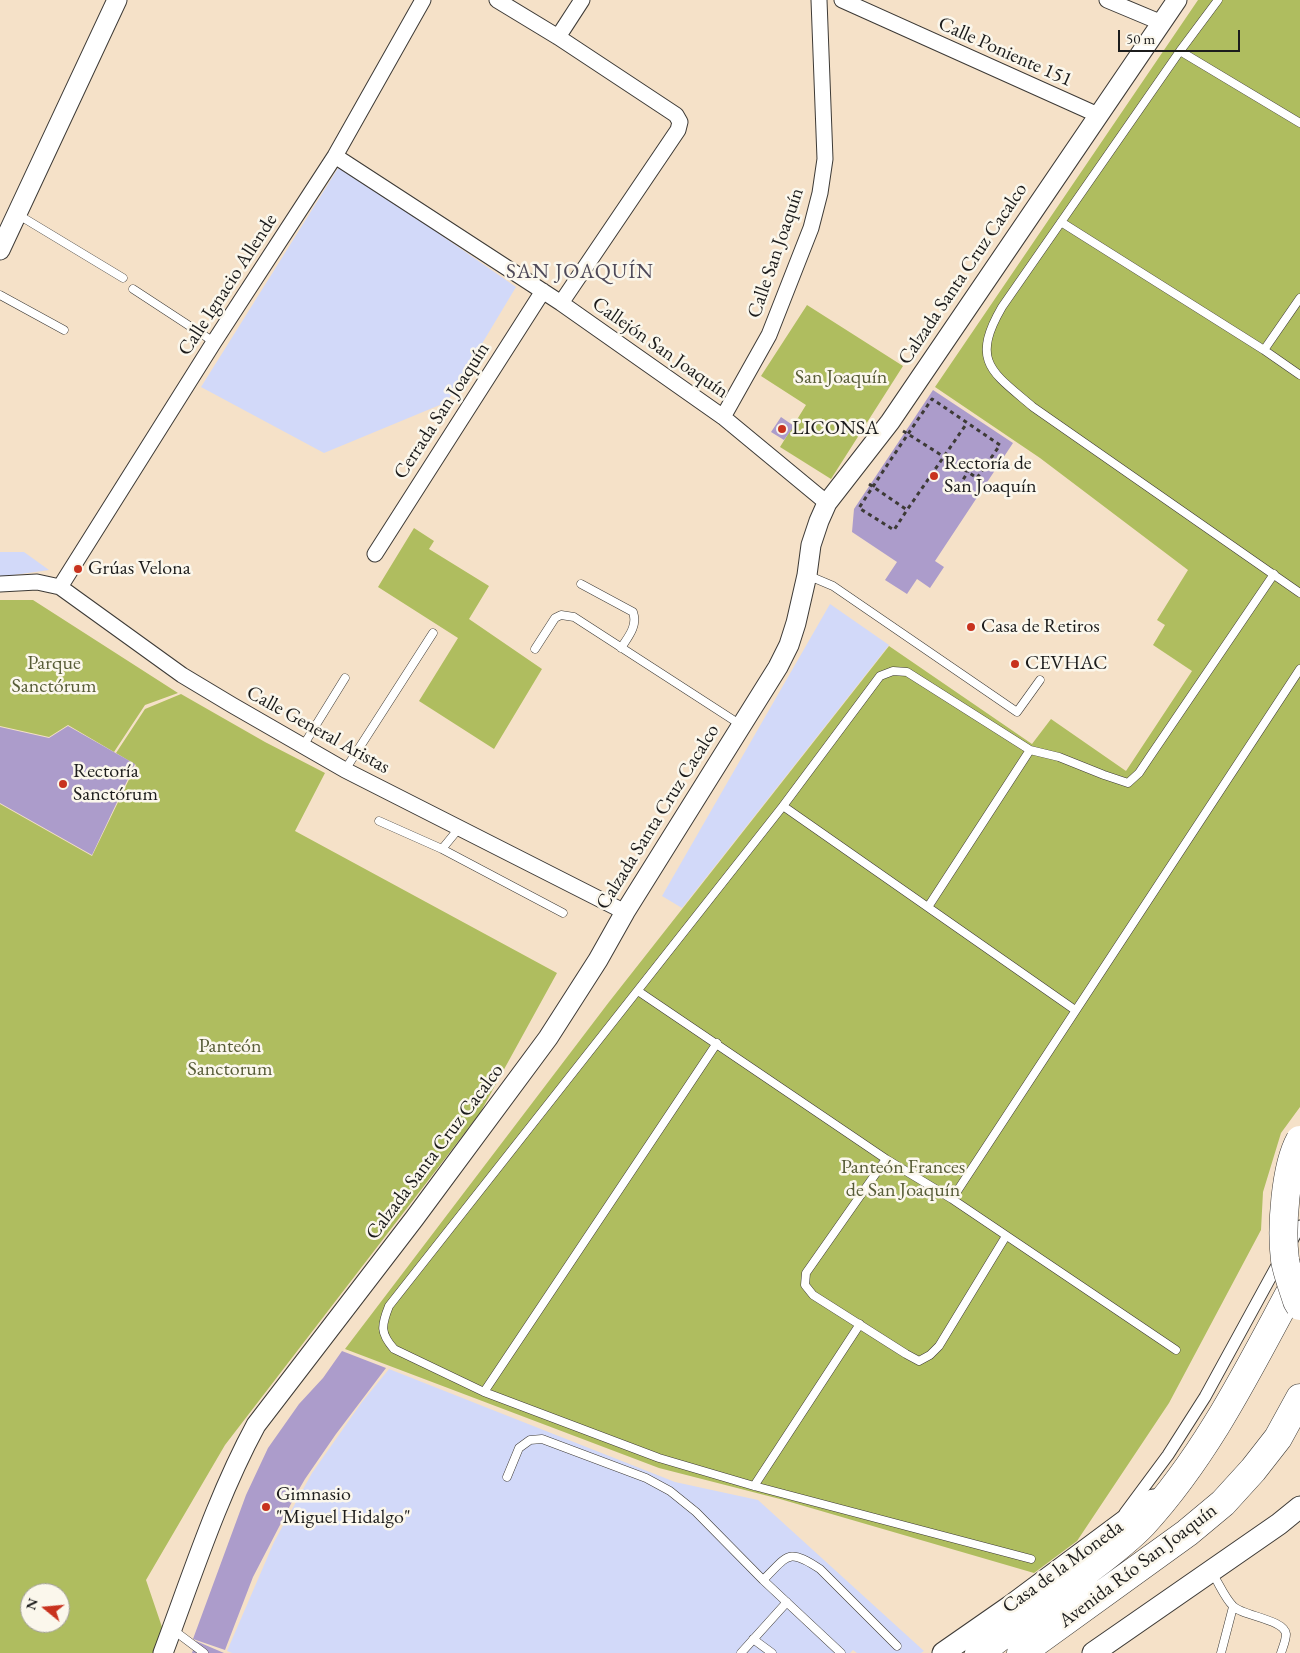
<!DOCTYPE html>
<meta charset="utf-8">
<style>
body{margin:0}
#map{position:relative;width:1300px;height:1653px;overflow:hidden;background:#f5e1c8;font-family:"EB Garamond",serif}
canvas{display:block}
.north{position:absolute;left:20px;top:1583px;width:50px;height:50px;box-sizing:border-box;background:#fbf7ec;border:1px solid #a29f99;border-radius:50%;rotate:287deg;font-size:14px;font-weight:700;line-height:20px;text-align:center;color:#1c1c1c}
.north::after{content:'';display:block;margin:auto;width:18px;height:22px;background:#c8321e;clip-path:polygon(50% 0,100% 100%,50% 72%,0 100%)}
.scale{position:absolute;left:1118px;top:30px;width:122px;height:22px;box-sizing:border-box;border:2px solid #1c1c1c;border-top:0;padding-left:6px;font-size:15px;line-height:18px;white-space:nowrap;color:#1c1c1c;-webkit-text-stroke:4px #fbf7ec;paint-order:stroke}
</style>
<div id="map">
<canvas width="1300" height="1653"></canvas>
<div class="north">N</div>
<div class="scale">50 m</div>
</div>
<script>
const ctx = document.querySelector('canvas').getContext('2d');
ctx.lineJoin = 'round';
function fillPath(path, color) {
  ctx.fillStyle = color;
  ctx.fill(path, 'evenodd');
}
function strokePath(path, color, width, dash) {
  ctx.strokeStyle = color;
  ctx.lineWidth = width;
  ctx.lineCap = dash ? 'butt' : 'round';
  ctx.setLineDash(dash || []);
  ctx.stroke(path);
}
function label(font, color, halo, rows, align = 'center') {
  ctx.font = font + ' "EB Garamond",serif';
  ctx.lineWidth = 5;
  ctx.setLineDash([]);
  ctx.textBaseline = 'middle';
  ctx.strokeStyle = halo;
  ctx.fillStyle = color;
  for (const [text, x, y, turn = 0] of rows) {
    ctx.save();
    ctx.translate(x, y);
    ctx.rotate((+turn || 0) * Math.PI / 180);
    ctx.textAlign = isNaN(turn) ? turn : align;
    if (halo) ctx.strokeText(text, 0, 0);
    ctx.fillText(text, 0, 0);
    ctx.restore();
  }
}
const built = new Path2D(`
 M340,165L516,287L447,402L324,453L201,387Z
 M0,552H24L49,570L0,577Z
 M830,604L889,645L682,908L662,896Z
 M389,1369L675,1482L758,1500L924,1651L921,1653H857L853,1650L850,1653H232L227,1651L274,1542L312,1473L362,1402Z`);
const green = new Path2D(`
 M1198,0H1300V1107L1281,1133L1263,1192L1261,1230L1169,1403L1077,1541L1034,1573L780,1499L659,1468L345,1349L609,1002L889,646L1032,744L1051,719L1126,771L1192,671L1153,645L1165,625L1157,620L1188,570L1040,458L935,387Z
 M807,305L903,366L831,479L780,447L806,405L761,376Z
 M414,528L434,541L429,549L489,586L469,619L542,669L494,749L419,701L458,638L378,587Z
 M0,600H33L178,693L145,705L114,752L68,725L49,737L0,726Z
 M181,694L265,742L325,773L295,831L557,973L480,1113L225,1445L146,1580L163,1630L155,1653H0V804L92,856L136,765L116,753L145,709ZM30,1593H60V1623H30Z`);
const building = new Path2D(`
 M933,390L1013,443L935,561L944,567L930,588L917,579L907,594L885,580L897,562L852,532L854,509Z
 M781,417L794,426L784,440L771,432Z
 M68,726L135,764L92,855L0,803V727L49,738Z
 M342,1351L386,1368L336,1434L305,1479L294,1498L253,1577L225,1650L193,1639L246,1495L268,1448L299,1404L323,1378Z
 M196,1641L224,1653H192Z`);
const path = new Path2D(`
 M903,431L908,434L968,472L977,478L1000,445L932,399C907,435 883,471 859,508L894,530L907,510
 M869,484L907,510L967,423
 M959,486L968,472`);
const service = new Path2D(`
 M1218,0L1180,51L1002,307C970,362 992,372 1033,407L1300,593
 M1180,51L1300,123
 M17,214L123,278
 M1061,222L1264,350L1300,375
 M133,289L214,342
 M0,295L64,330
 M1264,350L1300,298
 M807,575L833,586L1017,712L1040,680
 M581,584L633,612C638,626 628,637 621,648
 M535,649L555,618L561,615L574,617L741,725
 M303,746L345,678
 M345,770L433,633
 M783,806L1075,1010
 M379,821L442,849L460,827
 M442,849L563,913
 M928,907L1030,750
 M638,991L886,1159L952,1199L1176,1350
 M886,1159L806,1273L805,1285L813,1295L906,1354L919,1361L930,1355L939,1346L1006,1236
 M952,1199L1300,669
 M484,1392L717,1043
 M507,1477L519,1448L530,1440L542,1439L646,1478L670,1491L696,1512L763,1580L841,1653
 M754,1486L860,1324
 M1031,1559L754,1486L659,1458L484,1392L394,1349C380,1333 381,1326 389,1306L783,806L880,676L893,671L907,672L1030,750L1059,757L1104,775L1128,783L1139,773L1149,758L1274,574
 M1212,1573C1219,1583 1224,1597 1233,1606C1242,1616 1284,1619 1286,1634C1286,1640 1283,1647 1281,1653
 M763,1580C788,1556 787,1547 820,1569L897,1646
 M172,1629L204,1653
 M753,1639L772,1653
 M741,1653L787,1602
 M1221,1653L1233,1607`);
const pedestrian = new Path2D(`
 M1290,1244L1300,1226
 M1125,1513L1168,1455L1205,1397L1280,1260`);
const minor = new Path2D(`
 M497,0L558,37L676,115L680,122L678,130L561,303
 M842,0L1098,115
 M1107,0L1162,23
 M558,37L582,0
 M335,156L561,303L723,417L827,503
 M723,417L769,335L811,228L820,193L825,159L819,0
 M375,554L543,291
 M0,584L37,582L60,587L182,675L232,705L345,770L625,912
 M60,587L214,342L335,156L423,0`);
const tertiary = new Path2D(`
 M0,250L117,0
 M163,1653C192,1576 217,1497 256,1425L414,1219L548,1038L598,960L625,912L778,667L789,645L796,623L807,575L811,545L819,521L827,503L890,422L1177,0`);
const secondary = new Path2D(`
 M943,1653L1012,1605L1153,1500
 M1093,1653L1279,1524L1300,1507`);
const motorway = new Path2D(`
 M979,1653C1012,1628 1045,1602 1079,1577C1101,1560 1124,1544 1143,1524C1210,1451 1253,1360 1300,1274
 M1021,1653L1187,1533L1223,1503L1253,1470L1278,1438L1300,1398`);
const motorwayBridge = new Path2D(`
 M1300,1140C1285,1167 1281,1229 1285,1260C1287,1273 1293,1288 1297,1301L1300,1306`);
const markers = [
 [782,429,5,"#c8321e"],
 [934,476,5,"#c8321e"],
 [78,569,5,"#c8321e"],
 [971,627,5,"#c8321e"],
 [1015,664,5,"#c8321e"],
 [63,784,5,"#c8321e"],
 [266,1507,5,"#c8321e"]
];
const streetNames = [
 ["Calle Poniente 151",1005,52,24],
 ["Calle San Joaquín",776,253,-71],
 ["Calzada Santa Cruz Cacalco",963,274,-56],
 ["Calle Ignacio Allende",228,285,-57],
 ["Callejón San Joaquín",660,348,35],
 ["Cerrada San Joaquín",442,411,-57],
 ["Calle General Aristas",318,730,29],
 ["Calzada Santa Cruz Cacalco",658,817,-58],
 ["Calzada Santa Cruz Cacalco",435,1152,-53],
 ["Avenida Río San Joaquín",1138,1566,-37],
 ["Casa de la Moneda",1063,1567,-36]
];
const parkNames = [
 ["San Joaquín",841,378],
 ["Parque",54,664],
 ["Sanctórum",54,687],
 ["Panteón",230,1047],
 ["Sanctorum",230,1070],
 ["Panteón Frances",903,1168],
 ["de San Joaquín",903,1191]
];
const poiNames = [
 ["LICONSA",792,429],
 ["Rectoría de",944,464],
 ["San Joaquín",944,487],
 ["Grúas Velona",88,569],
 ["Casa de Retiros",981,627],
 ["CEVHAC",1025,664],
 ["Rectoría",73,772],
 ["Sanctórum",73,795],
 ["Gimnasio",276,1495],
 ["\"Miguel Hidalgo\"",276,1518]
];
const neighbourhoodNames = [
 ["SAN JOAQUÍN",580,272]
];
fillPath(built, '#d2d9f9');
fillPath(green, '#afbd5f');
fillPath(building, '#ac9ccb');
strokePath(service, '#3d3a36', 9);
strokePath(pedestrian, '#3d3a36', 13);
strokePath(minor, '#3d3a36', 17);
strokePath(tertiary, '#3d3a36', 21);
strokePath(secondary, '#3d3a36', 23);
strokePath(motorway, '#3d3a36', 29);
strokePath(path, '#3d3a36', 3, [4, 4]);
strokePath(service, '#fff', 8);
strokePath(pedestrian, '#fff', 11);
strokePath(minor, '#fff', 15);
strokePath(tertiary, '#fff', 19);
strokePath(secondary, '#fff', 21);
strokePath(motorway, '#fff', 28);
strokePath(motorwayBridge, '#3d3a36', 29, []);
strokePath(motorwayBridge, '#fff', 28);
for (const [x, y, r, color] of markers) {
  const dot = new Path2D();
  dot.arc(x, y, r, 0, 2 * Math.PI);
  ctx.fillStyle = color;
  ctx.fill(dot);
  strokePath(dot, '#fbf7ec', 2);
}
label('20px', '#1c1c1c', '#fbf7ec', streetNames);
label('20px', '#575c37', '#fbf7ec', parkNames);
label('20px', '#1c1c1c', '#fbf7ec', poiNames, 'left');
ctx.letterSpacing = '1px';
label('21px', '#4e4959', '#fbf7ec', neighbourhoodNames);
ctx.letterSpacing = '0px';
</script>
